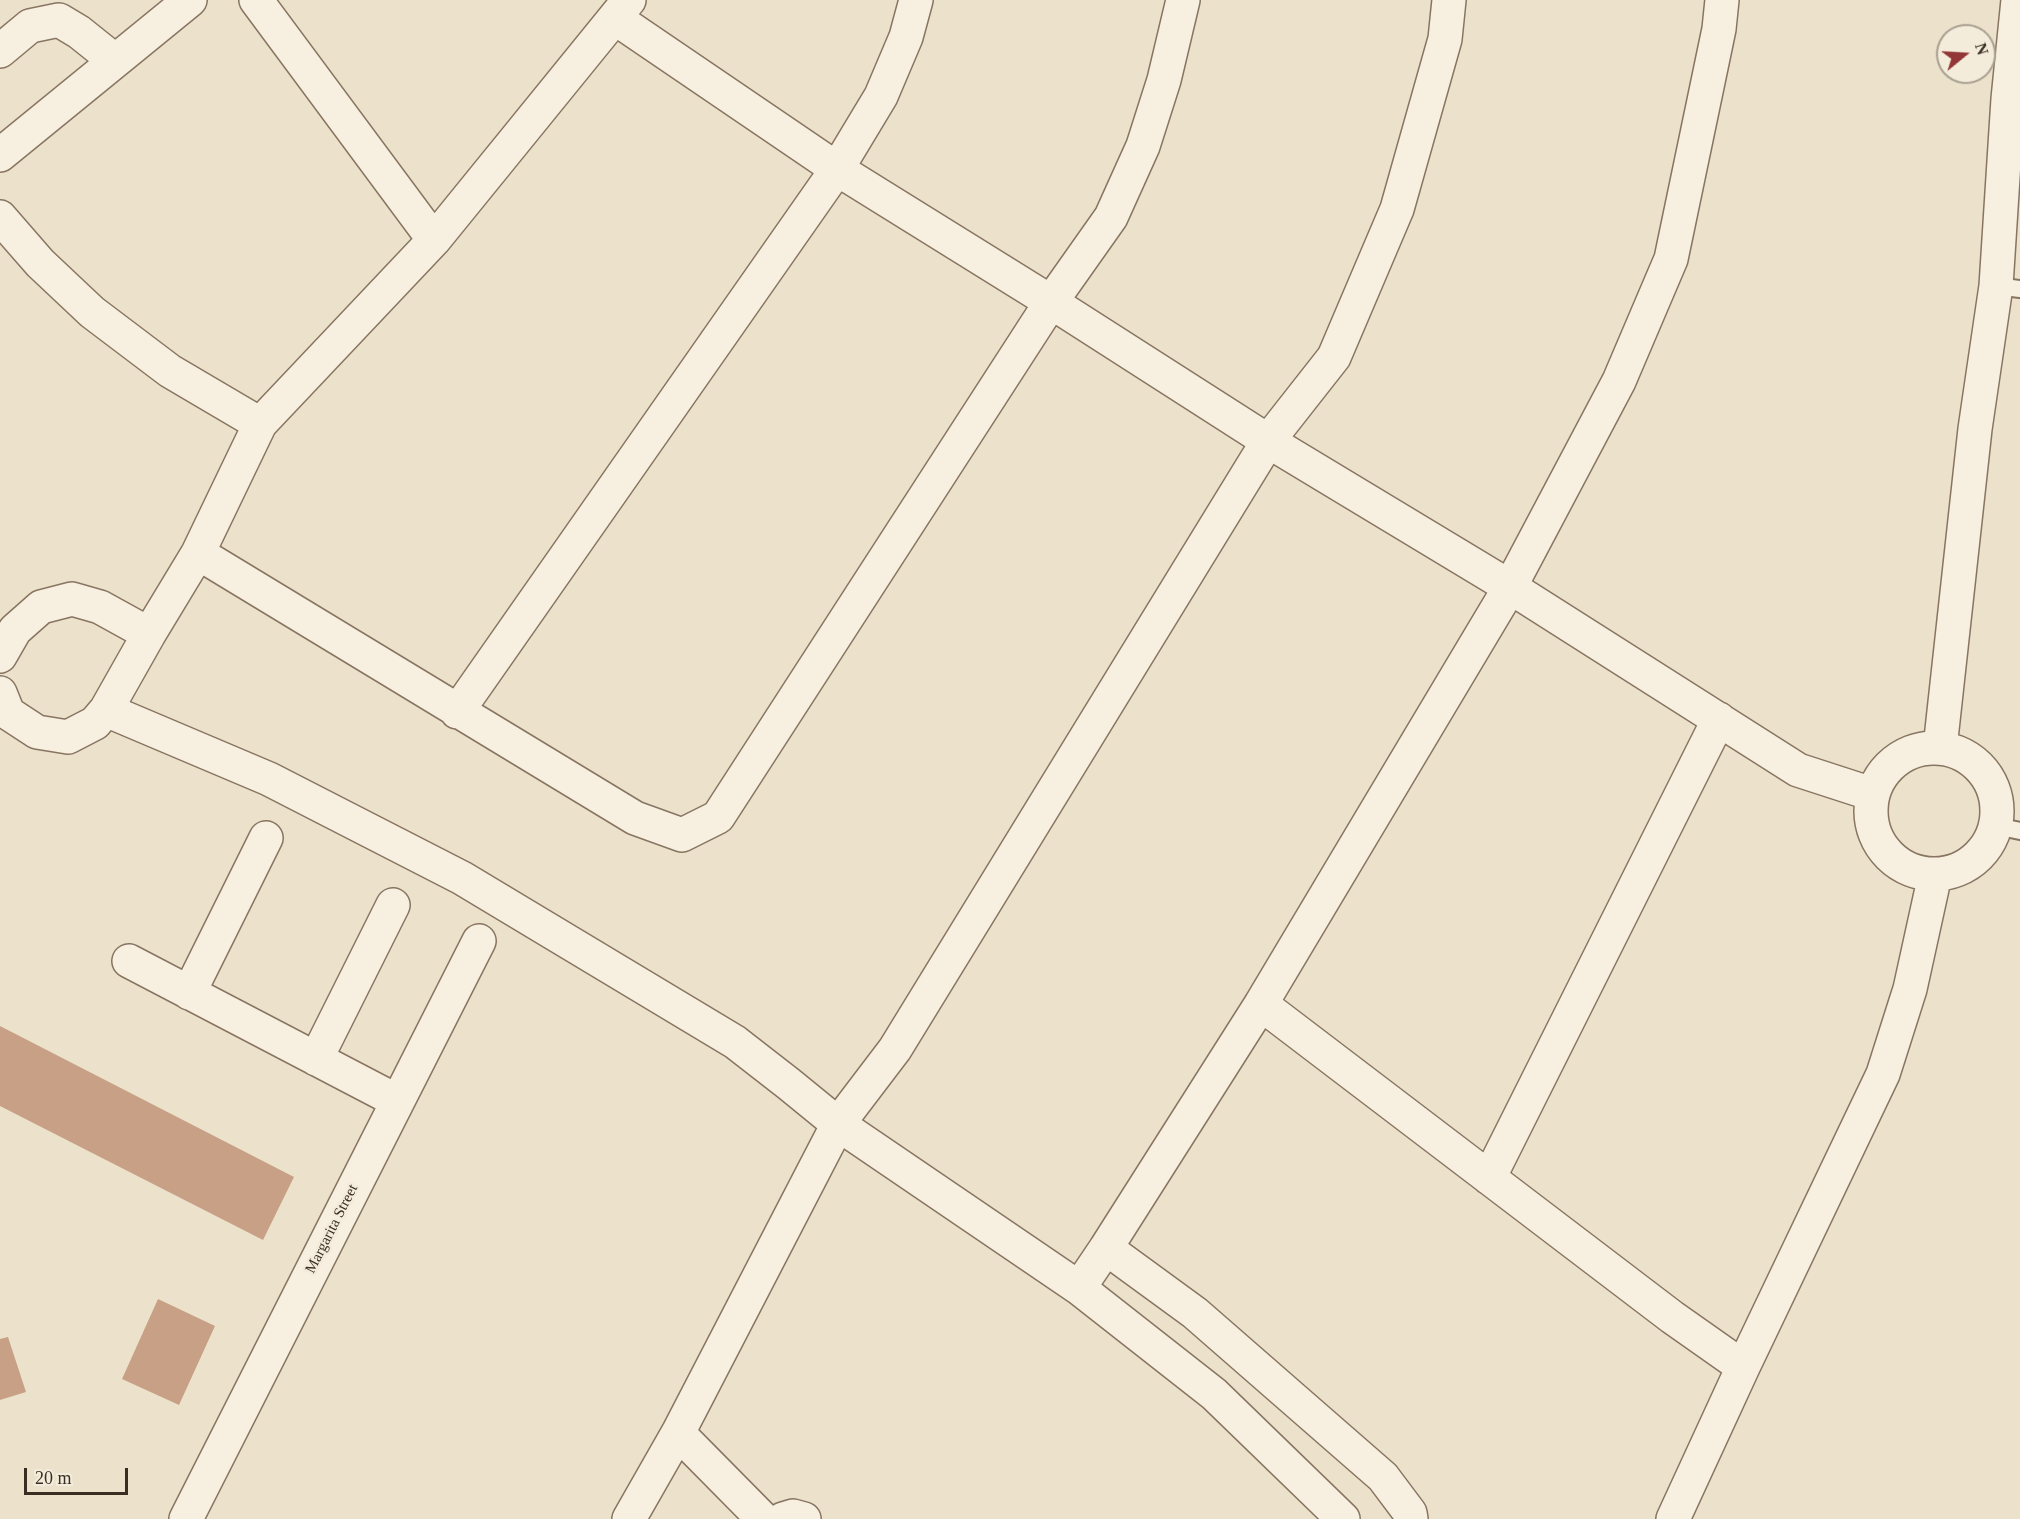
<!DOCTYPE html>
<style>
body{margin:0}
#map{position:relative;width:2020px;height:1519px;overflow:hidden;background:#ece2cc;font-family:Georgia,serif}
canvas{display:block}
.north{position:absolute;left:1936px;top:24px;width:60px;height:60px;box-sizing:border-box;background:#f4ecdb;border:2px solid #aaa091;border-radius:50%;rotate:72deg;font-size:16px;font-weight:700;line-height:24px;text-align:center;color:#3a2e23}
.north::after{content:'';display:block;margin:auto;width:21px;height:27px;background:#923637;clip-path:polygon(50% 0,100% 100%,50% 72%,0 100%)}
.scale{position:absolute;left:24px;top:1468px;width:104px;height:27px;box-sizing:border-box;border:3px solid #3a2e23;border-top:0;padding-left:8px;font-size:18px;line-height:21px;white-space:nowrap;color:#3a2e23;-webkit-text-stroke:4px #f4ecdb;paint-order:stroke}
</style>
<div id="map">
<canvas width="2020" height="1519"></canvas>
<div class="north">N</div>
<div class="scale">20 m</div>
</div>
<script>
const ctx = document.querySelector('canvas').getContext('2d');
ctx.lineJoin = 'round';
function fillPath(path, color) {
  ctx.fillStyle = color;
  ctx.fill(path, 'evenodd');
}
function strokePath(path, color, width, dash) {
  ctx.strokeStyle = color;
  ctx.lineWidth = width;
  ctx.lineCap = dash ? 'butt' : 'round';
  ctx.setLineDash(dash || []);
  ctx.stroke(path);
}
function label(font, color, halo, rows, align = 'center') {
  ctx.font = font + ' Georgia,serif';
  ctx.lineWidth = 5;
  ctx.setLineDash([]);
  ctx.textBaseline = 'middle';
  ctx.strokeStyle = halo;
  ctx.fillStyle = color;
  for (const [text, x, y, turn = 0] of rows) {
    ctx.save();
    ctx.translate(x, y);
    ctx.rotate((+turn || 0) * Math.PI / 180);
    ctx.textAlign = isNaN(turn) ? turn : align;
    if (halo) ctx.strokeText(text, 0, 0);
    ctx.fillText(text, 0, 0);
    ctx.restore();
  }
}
const building = new Path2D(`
 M0,1026L294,1177L263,1240L0,1106Z
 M158,1299L215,1326L179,1405L122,1379Z
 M8,1337L26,1392L0,1400V1339Z`);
const service = new Path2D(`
 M1996,286L2020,289
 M1996,826L2020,831`);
const minor = new Path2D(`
 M256,0L434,240
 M629,0L434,240L260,424L198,553L635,818L682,835L718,817L1051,302L1111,217L1143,146L1164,80L1183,0
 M615,18L837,169L1051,302L1268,441L1510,587L1798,770L1872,794
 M0,51L30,26L59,20L79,32L114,60
 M0,155L190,0
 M0,217L40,263L92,312L170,371L260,424
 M0,656L15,630L41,607L72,599L100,607L149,634
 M0,693L8,713L37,732L68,737L95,723L106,710L149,634L198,553
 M106,710L269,779L462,878L735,1042L789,1084L838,1124L1079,1288L1214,1394L1343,1519
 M457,712L837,169L881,96L906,37L916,0
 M1871 811a63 63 0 1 1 126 0a63 63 0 1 1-126 0Z
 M1940,748L1975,429L1996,286L2008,99L2018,0
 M129,961L397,1101
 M189,993L266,838
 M1261,1004L1672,1317L1743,1367
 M316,1059L393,905
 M1489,1178L1719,719
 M1106,1248L1261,1004L1510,587L1619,381L1671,259L1719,29L1722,0
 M1079,1288L1106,1248L1195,1313L1383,1477L1410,1513L1411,1519
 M678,1433L763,1519
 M186,1519L479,941
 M629,1519L678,1433L838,1124L895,1049L1268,441L1334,357L1397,209L1445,39L1449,0
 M783,1519L793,1516L804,1519
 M1673,1519L1743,1367L1883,1074L1910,989L1935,875`);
const streetNames = [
 ["Margarita Street",332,1229,-63]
];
fillPath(building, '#c7a085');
strokePath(service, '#887561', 20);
strokePath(minor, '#887561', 36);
strokePath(service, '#f7efdf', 16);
strokePath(minor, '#f7efdf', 33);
label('15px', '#3a2e23', '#f4ecdb', streetNames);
</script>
